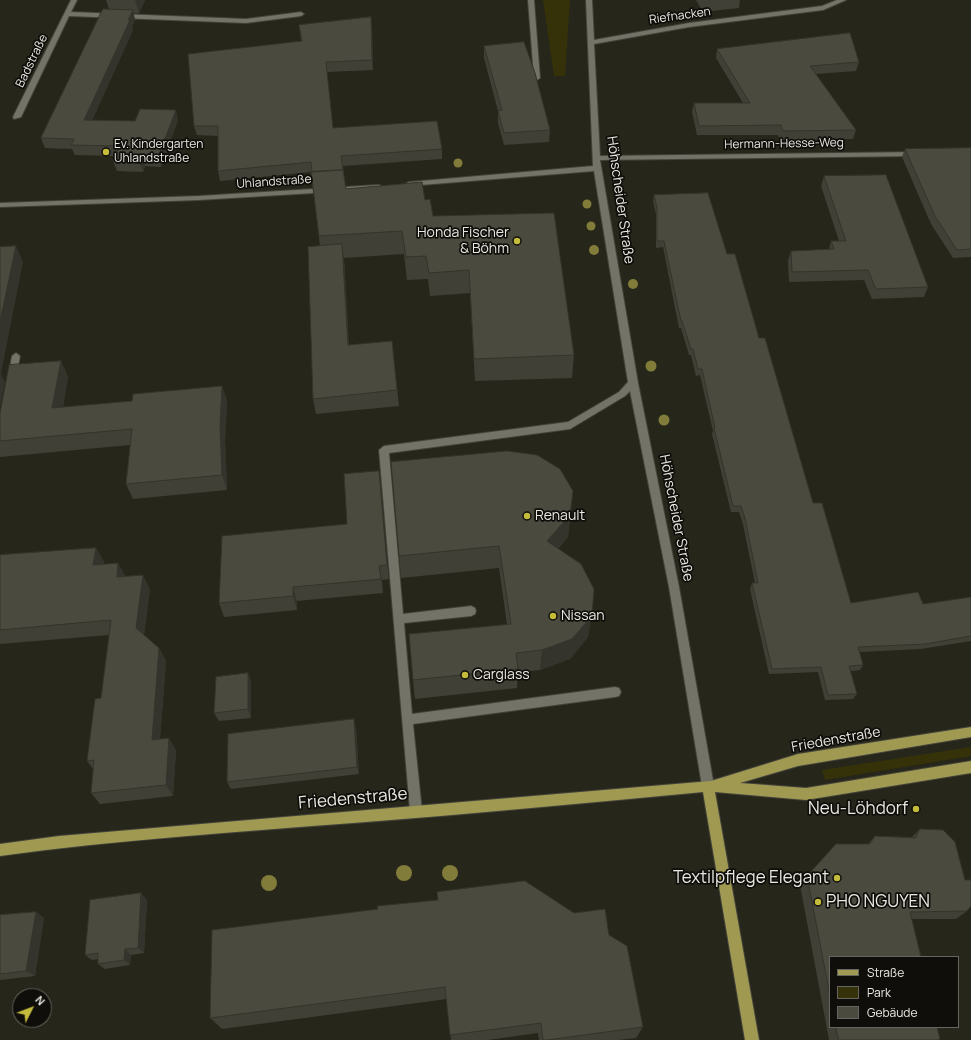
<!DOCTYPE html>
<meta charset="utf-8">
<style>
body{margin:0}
#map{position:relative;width:971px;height:1040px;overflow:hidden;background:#26261b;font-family:Manrope,sans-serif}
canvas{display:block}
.legend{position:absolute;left:829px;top:956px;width:130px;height:72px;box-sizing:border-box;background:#0f0e0a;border:1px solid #666660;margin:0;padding:5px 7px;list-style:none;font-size:12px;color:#e9e9e2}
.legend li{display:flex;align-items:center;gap:8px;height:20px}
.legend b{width:20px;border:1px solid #666660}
.north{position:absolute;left:12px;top:988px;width:40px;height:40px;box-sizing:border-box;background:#0f0e0a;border:1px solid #666660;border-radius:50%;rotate:48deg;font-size:11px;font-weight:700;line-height:16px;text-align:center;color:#e9e9e2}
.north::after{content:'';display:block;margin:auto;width:14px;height:18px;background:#c6bc3c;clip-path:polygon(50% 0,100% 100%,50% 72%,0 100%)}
</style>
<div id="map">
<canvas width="971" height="1040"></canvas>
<ul class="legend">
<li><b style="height:5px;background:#9f9951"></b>Straße</li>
<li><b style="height:11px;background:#35320a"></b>Park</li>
<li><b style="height:11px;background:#4a4a3f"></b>Gebäude</li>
</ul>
<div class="north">N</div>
</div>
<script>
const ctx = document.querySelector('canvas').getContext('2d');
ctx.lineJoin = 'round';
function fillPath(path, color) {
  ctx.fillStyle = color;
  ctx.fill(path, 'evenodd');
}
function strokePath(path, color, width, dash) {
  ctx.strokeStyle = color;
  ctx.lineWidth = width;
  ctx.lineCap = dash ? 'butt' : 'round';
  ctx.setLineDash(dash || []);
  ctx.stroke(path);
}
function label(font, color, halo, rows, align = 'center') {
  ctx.font = font + ' Manrope,sans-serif';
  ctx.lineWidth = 3.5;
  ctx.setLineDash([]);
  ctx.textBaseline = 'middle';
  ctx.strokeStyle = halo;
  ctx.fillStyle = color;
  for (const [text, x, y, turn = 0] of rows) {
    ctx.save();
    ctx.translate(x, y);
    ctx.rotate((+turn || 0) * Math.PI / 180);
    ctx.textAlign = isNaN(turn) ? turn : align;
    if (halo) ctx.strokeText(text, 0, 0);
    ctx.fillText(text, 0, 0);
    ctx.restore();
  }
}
const green = new Path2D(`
 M543,0H570L565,76H554Z
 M971,747V756L825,780L822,770Z`);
const minor = new Path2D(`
 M71,0H77L71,12L246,19L301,12L304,14L301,16L246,23L69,16L21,117L14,119L13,117Z
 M528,0H534L540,78L537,80L534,78Z
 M586,0H592L594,40L689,23L822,6L837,0H846L823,10L689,27L594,44L600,156L917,152L921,154L917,156L600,160L638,383L679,587L714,786L712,790L708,792L704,790L702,786L669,587L630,391L625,396L570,429L389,453L403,614L471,606L475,608L476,611L475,614L471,616L404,623L412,714L615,687L619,688L621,692L619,696L615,697L413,724L422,811L420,815L416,817L412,815L410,811L379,450L384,446L568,422L619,392L628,382L594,171L409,186L405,184L409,182L593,166Z
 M377,185H380V189L199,200L0,207V203L199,196Z
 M16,353L20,356L16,378L12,381L8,378L12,356Z`);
const major = new Path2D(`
 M971,727V737L798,766L740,783L806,788L971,761V773L806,800L715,792L759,1040H745L703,792C586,803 470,814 353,823C235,832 117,840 0,856V844L59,836L711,781L798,754Z`);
const trees = [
 [458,163,4.5],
 [587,204,4.5],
 [621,208,4.5],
 [591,226,4.5],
 [594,250,5],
 [633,284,5],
 [651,366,5.5],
 [664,420,5.5],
 [404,873,8],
 [450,873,8],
 [269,883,8]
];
const wall = new Path2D(`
 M106,0H145L139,13H133L135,20L132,27L133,30L92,120L135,121L178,120L161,167L145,166L143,172L117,171L113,161L115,156L75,155L72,149L45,148L41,138L109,9Z
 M696,0H740L739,8L703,12Z
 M299,25L372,26L373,70L327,72L333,128L442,149V159L343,166L346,189L425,200L433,216L574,355L572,378L475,381L470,293L430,296L428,279L407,280L404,254L344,258L349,345L392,341L399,406L316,414L313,399L320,246L311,172L220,181L218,171V136L197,135L194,126L301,41Z
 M484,46L550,130L549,142L504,145L498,123V111L484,58Z
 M717,49L859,62L856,71L816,74L856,130L853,139L780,140L778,135H697L692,112L694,103H743L716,58Z
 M971,148V257L953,258L931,224L902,157L905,149Z
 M824,176L928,287L924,297L872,299L864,280L789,282L788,261L791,251L829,249L831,241H839L821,186Z
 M654,195L727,254L759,338L813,503L851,603L923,604L971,597V641L921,649L860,652L863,665L860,670L850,671L857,694L853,699L825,700L818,672L769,674L750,589L752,583H755L743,524L739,512H731L712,434L713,431L700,375L696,376L691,355H689L681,328H679L663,247L656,248V214L653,201Z
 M61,361L68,377L63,407L132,401L222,386L227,401L225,441L227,490L133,499L126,484L130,445L0,457V413Z
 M379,471L381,486L389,579L382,580L383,593L297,601V610L224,617L219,603L347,524Z
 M573,491L568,537L558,549L588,637L570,659L540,670L518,672L517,688L415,699L413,680L507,624L499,568L401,578L399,556Z
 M96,548L104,562V564L150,589L144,635L159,648L166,661L160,739L176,750L173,796L100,804L91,793L94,770L87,761L101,698L109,635L0,644V555Z
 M248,673L251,682V718L219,721L214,713Z
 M356,728L359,774L231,789L227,782Z
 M920,829L967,911L956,919H912L830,957V1027H937L938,1040H829L800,885L836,844H868L875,836L912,837Z
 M147,900L144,953L131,955L130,965L105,969L98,964V959L92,960L85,955Z
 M36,912L44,918L35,976L0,980V915Z
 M609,935L643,1027L636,1038L618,1040H539L538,1033L488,1040H451L447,999L222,1029L210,1018Z`);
const shadedWall = new Path2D(`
 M135,0H145L139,13Z
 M133,10L135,20L132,27L133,30L88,130L84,120Z
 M371,17L372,26L373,70L372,60Z
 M176,110L178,120L161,167L158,157Z
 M141,156L145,166L143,172L139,162Z
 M342,244L344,260L350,360L348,345Z
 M16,246L23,262L1,374L5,382L0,408V322Z
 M61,361L68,377L60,423L52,408Z
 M222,386L227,401L225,441L227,490L222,475L220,426Z
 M379,471L381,486L389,579L387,565Z
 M570,515L568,537L545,563L547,541Z
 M96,548L104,562L101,579L93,565Z
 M118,563L126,577H117Z
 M379,566L382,580L383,593L381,579Z
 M143,575L150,589L143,641L136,628Z
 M293,587L297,601V610L293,596Z
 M592,616L588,637L570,659L540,670L542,650Z
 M159,648L166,661L159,751L152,740Z
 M248,673L251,682V718L248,709Z
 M354,719L356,728L359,774L357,767Z
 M169,738L176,750L173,796L166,785Z
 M141,893L147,900L144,953L138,948Z
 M36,912L44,918L35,976L26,971Z
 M125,949L131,955L130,965L124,960Z`);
const building = new Path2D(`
 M103,9L133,10L128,20H130L84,120L135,121L140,109L176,110L158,157L141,156L139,162L113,161L120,146L71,145L74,139L41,138Z
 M371,17L372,60L326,62L333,128L437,121L442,149L341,156L343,170L312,172L311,162L218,171V126H194L188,54L302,41L299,25Z
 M850,33L859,62L810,66L856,130L783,131L781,125L699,126L694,103H750L717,49Z
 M524,42L535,73L550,130L504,133L498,111L502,110L484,46Z
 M971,148V249L957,250L935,216L905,149Z
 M343,170L346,189L422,182L425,200L430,199L433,216L554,213L574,355L474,359L469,270L429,273L426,256L406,257L402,231L319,236L311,172Z
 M886,175L928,287L876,289L868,270L792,272L791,251L834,249L831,241H846L824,176Z
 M708,193L727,254H735L759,338H765L813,503H822L851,603L918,592L923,604L971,597V636L925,644L858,647L863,665L849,666L857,694L828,695L821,667L772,669L752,583H758L745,518L741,506H733L714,428H715L702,369H698L693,349H691L682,321H681L664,241H657V208L654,195Z
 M342,244L348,345L392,341L397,390L313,399L308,247Z
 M16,246L0,322V247Z
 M61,361L52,408L132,401L133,394L222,386L220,426L222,475L126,484L132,429L0,441V413L9,365Z
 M507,451L537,455L560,469L573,491L570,515L547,541L581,564L594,589L592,616L572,639L542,650L516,653L518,669L413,680L409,634L511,624L499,546L399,556L391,462Z
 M379,471L387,565L379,566L381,579L293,587V596L219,603L222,536L347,524L344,474Z
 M96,548L93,565L118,563L117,577L143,575L136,628L159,648L152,740L169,738L166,785L91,793L94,760L87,761L95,699L101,698L111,620L0,630V555Z
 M248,673V709L214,713L216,677Z
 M354,719L357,767L227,782L228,734Z
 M920,829L943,830L955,842L965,880H971V906L967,911L910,912L921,957H830V995L807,876L836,844H870L875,836L915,838Z
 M525,881L574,913L605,909L609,935L627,946L643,1027L547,1040H543L541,1023L450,1035L445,987L210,1018L212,930L378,909L377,906L438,900L437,892Z
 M141,893L138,948L125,949L124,960L98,964V953L85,955L90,900Z
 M36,912L26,971L0,974V915Z
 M836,1027H937L940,1039L938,1040H839Z`);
const markers = [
 [106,152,4,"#c6bc3c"],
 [517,241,4,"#c6bc3c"],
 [527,516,4,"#c6bc3c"],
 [553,616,4,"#c6bc3c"],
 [465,675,4,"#c6bc3c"],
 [916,809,4,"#c6bc3c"],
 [837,878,4,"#c6bc3c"],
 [818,902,4,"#c6bc3c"]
];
const farStreetnames = [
 ["Riefnacken",680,16,-8],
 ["Badstraße",32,61,-64],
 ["Hermann-Hesse-Weg",784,144,-1],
 ["Uhlandstraße",274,182,-4]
];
const farPoinames = [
 ["Ev. Kindergarten",114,145],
 ["Uhlandstraße",114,159]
];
const streetNames = [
 ["Höhscheider Straße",620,200,82],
 ["Höhscheider Straße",676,518,79],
 ["Friedenstraße",836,740,-10]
];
const poiNames = [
 ["Honda Fischer",509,233,"right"],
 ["& Böhm",509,249,"right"],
 ["Renault",535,516],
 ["Nissan",561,616],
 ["Carglass",473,675]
];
const nearStreetnames = [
 ["Friedenstraße",353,799,-5]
];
const nearPoinames = [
 ["Neu-Löhdorf",908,809],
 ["Textilpflege Elegant",829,878],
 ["PHO NGUYEN",826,902,"left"]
];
fillPath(green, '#35320a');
strokePath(minor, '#43433b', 2);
strokePath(major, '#43433b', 2);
fillPath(minor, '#737367');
fillPath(major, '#9f9951');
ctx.fillStyle = '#817c39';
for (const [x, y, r] of trees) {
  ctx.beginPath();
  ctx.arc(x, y, r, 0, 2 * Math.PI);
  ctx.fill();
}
fillPath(wall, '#404036');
fillPath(shadedWall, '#34342c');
fillPath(building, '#4a4a3f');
strokePath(building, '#34342c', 1);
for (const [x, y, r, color] of markers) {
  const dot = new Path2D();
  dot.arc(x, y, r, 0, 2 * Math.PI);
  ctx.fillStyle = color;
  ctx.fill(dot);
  strokePath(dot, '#0f0e0a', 1.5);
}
label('12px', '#e9e9e2', '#0f0e0a', farStreetnames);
label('12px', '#e9e9e2', '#0f0e0a', farPoinames, 'left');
label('14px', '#e9e9e2', '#0f0e0a', streetNames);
label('14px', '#e9e9e2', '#0f0e0a', poiNames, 'left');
label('17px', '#e9e9e2', '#0f0e0a', nearStreetnames);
label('17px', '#e9e9e2', '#0f0e0a', nearPoinames, 'right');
</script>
